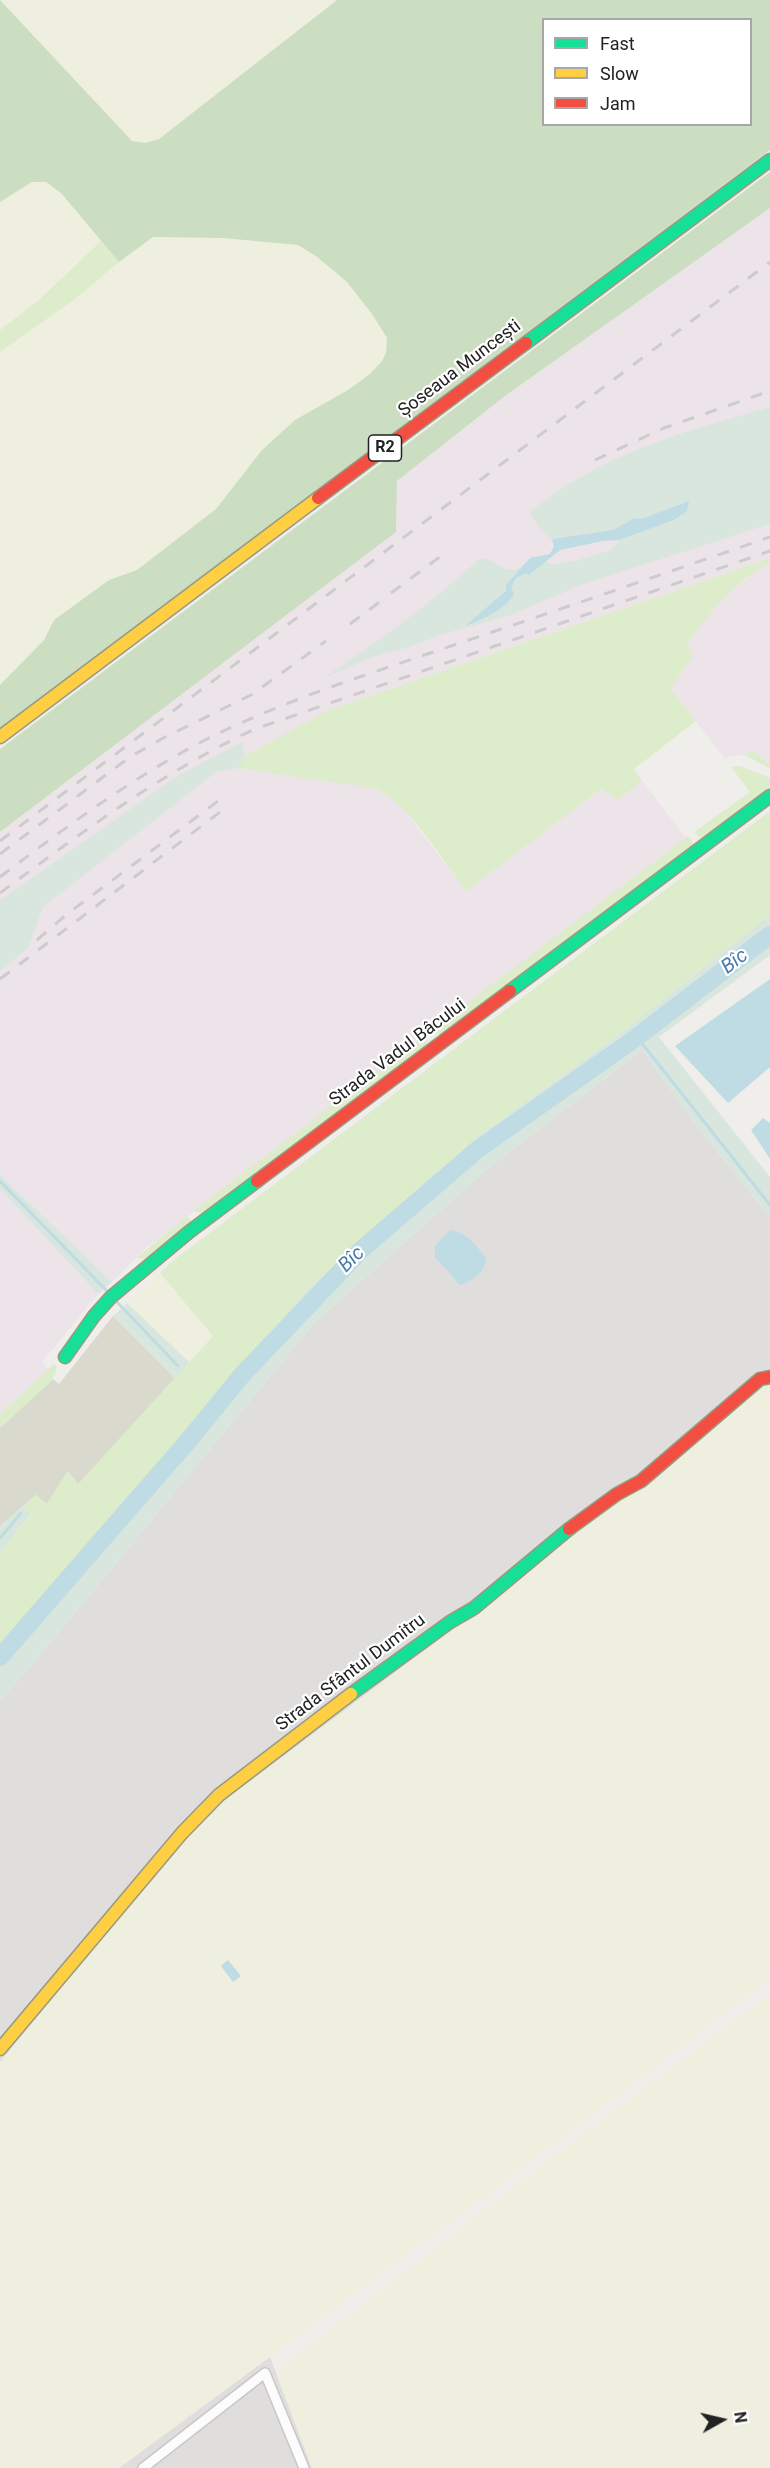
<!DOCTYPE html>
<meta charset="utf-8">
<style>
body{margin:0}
#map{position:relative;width:770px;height:2468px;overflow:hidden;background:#f0eeeb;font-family:Roboto,sans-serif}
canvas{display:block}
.legend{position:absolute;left:542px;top:18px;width:210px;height:108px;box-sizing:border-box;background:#fff;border:2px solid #a7a7a7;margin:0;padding:8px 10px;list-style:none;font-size:18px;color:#222}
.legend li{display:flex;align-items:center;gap:12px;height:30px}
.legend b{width:30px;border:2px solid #a7a7a7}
.north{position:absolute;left:692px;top:2390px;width:60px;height:60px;-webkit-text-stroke:4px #fff;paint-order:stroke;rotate:82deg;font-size:16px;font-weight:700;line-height:24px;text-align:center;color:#222}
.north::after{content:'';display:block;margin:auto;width:21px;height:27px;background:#222;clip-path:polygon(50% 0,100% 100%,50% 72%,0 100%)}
</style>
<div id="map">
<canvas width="770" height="2468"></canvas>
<ul class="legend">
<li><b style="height:8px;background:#16e098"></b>Fast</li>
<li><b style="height:8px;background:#ffcf43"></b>Slow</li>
<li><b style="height:8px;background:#f24e42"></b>Jam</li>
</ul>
<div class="north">N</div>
</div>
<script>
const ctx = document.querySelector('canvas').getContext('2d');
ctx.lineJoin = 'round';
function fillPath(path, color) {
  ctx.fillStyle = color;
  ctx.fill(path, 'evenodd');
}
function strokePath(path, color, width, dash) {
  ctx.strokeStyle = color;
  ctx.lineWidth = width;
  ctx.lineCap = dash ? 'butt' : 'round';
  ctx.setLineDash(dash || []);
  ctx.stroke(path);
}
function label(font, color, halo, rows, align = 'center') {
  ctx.font = font + ' Roboto,sans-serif';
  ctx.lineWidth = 4.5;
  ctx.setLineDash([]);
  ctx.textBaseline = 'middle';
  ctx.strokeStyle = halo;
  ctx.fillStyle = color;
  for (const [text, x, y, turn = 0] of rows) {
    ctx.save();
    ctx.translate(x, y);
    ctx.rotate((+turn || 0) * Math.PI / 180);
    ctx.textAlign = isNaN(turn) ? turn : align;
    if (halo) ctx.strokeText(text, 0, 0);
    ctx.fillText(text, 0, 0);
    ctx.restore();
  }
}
const residential = new Path2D(`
 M642,1050L703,1134L770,1217V1384L756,1386L640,1487L546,1551L452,1630L201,1818L0,2062V1700L31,1666L315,1322L487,1169Z
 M270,2357L312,2468H119Z`);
const industrial = new Path2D(`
 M770,208V558L329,710L239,767L377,789L390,796L405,812L466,890L601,789L618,800L642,781L686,838L147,1247L112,1282L0,1175V832L396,532L397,481L505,396Z
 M770,563V764L752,750L745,755L730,756L725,759L671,689L693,656L688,643L708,615L724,597L760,568Z
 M0,1189L98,1294L42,1362L49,1369L0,1414Z`);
const construction = new Path2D(`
 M113,1316L176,1379L78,1485L68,1471L47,1504L36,1495L0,1526V1428L53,1379L59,1384Z`);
const farmland = new Path2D(`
 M0,0H337L159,139L145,143L132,141Z
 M32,182H46L61,193L101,241L40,299L0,330V202Z
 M153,237L223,238L298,245L316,256L347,282L372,314L387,338L386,353L382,361L370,374L348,390L295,420L262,450L216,509L137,570L109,580L54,620L44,640L0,685V352L74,299L119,262Z
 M160,1273L213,1336L189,1362L127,1303Z
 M770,1384V1979L490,2193L119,2468H0V2062L201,1818L452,1630L546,1551L640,1487L756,1386Z
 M770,1993V2468H312L276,2372L523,2180Z`);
const grass = new Path2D(`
 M101,241L119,262L75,299L0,352V330L40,299Z
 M770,558V563C735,581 710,612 688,643L693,656L671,689L696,721L634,769L642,781L618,800L601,789L466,891C443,860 410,807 377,789L239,768L245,756L329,710Z
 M752,750L770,764V769L745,755Z
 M740,766L770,778V789L703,840L694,832L750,792L731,767Z
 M770,811V915L614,1038L476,1138L307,1290L0,1646V1553L31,1515L22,1507L36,1495L47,1504L68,1471L78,1484L213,1336L160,1273L175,1259Z
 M688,836L696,847L446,1033L436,1034L433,1029Z
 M426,1034L428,1040L423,1051L228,1197L204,1214L193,1211Z
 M187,1216L193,1222L154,1255L147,1259L136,1258Z
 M54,1364L57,1367L53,1379L0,1428V1414Z`);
const forest = new Path2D(`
 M0,0L132,141L145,143L159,139L337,0H770V150L0,729V685L44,640L54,620L109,580L137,570L216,509L262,450L295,420L348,390L370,374L382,361L386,353L387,338L372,314L347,282L316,256L298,245L223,238L153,237L119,262L61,193L46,182H32L0,202ZM544,20H750V124H544Z
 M770,172V208L505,396L397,481L396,532L0,832V749Z`);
const wetland = new Path2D(`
 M770,407V524L581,585L511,615L440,635L410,647L378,655L323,678C378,642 430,604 478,560C493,554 503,576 519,568C525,565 528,559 534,556L553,565L578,560L610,550L622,538L674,520L686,509V502L678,507L644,518L633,519L613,530L552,539L539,527L529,512C605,452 680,433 770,407Z
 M242,742L245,756L239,768L216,772L43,907L28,948L0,971V900L180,774Z
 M770,915V955L659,1037L770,1177V1217L703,1134L642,1050L487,1169L315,1322L31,1666L0,1700V1646L307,1290L476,1138L614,1038Z
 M0,1175L112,1282L98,1294L0,1189Z
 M127,1303L189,1362L176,1379L113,1316Z
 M22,1507L31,1514L0,1553V1526Z`);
const water = new Path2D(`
 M689,501L687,511L674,520L619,540L603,541L560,550L529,575L526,573L516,578L511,587L514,594C506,609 482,620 465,626L506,591V585L530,558L550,554L554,546L552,539L613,530L633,519L644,518Z
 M770,979V1067L728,1103L675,1046Z
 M763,1118L770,1123V1159L751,1130Z
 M450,1230C467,1232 477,1246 486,1259C484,1274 473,1280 460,1285L435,1257V1246Z
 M228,1960L241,1976L233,1982L221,1966Z`);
const stream = new Path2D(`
 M637,1037L770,1205
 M0,1181L106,1290
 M117,1302L178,1366
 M0,1538L21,1513`);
const river = new Path2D(`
 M0,1657L188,1441L242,1375L361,1250L477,1150L637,1037L770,935`);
const street = new Path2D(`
 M143,2468L265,2373L304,2468`);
const fast = new Path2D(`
 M526,343L770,160
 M510,991L770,796
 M65,1357L94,1316L111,1297L189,1232L257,1181
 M351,1694L450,1622L474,1608L569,1529`);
const slow = new Path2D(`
 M0,737L318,498
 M0,2049L182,1833L219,1795L351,1694`);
const jam = new Path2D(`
 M318,498L526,343
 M257,1181L510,991
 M569,1529L617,1494L641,1481L760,1379L770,1377`);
const rail = new Path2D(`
 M595,460L664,428L770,391
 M391,593L445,553
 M350,624L385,598
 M0,841L770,262
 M0,854L130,757L165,737L251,695L326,641
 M0,877C66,827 133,777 207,739C287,699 372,673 457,644C561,609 666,573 770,537
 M0,893C81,833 162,772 255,729L770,551
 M37,940L66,915L218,801
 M0,979L224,809`);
const shields = [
 [385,448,33]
];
const shieldNames = [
 ["R2",385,448]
];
const streetNames = [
 ["Șoseaua Muncești",460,369,-37],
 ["Strada Vadul Bâcului",398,1053,-37],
 ["Strada Sfântul Dumitru",351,1673,-37]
];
const waterNames = [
 ["Bîc",735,962,-37],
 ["Bîc",352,1260,-45]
];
fillPath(residential, '#dfdedc');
fillPath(industrial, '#ede4e9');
fillPath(construction, '#d9d9cd');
fillPath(farmland, '#efefdf');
fillPath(grass, '#ddeccb');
fillPath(forest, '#cbdec1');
fillPath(wetland, '#d9e6de');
fillPath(water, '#bfdbe3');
strokePath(stream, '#bfdbe3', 3);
strokePath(river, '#bfdbe3', 18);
strokePath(street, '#c9c8c7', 12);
strokePath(fast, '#999a82', 15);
strokePath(slow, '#999a82', 15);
strokePath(jam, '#999a82', 15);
strokePath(street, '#fdfcfc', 9);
strokePath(fast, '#16e098', 12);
strokePath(slow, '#ffcf43', 12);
strokePath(jam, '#f24e42', 12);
strokePath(rail, '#ccc', 3, [12, 12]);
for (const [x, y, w] of shields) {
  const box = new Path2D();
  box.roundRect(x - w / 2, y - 13, w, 26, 4.5);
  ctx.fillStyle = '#fff';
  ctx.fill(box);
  strokePath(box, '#222', 1.5);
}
label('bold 16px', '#222', null, shieldNames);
label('18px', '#222', '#fff', streetNames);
label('italic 20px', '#4a7aab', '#fff', waterNames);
</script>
